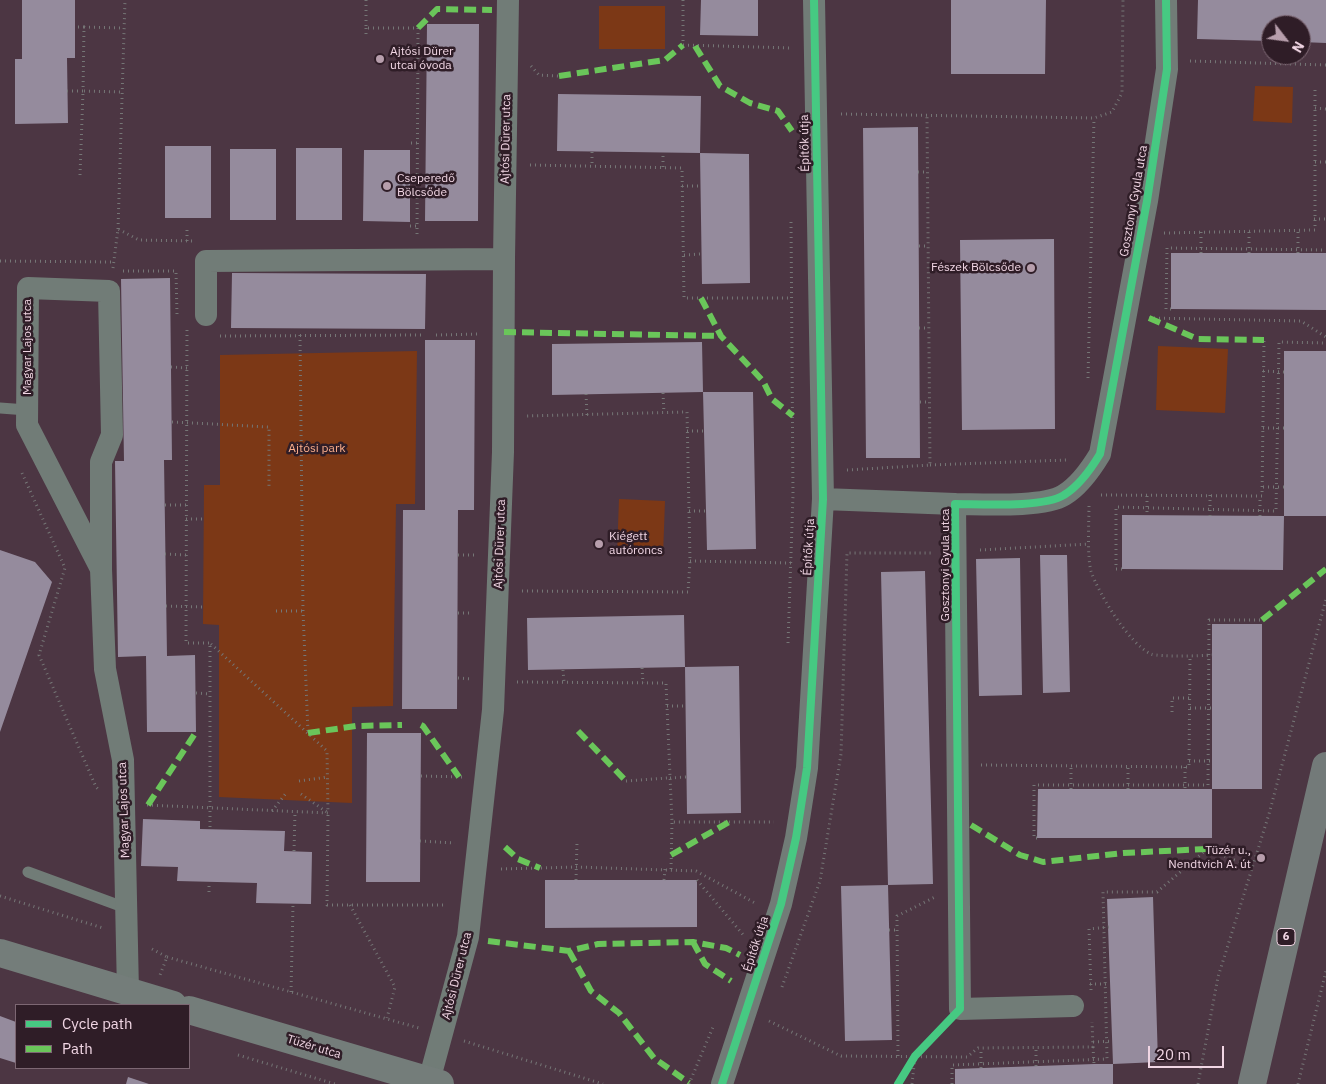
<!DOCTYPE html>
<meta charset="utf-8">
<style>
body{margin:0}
#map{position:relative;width:1326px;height:1084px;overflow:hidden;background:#4c3643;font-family:"IBM Plex Sans",sans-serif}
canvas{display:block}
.legend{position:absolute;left:15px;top:1004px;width:175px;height:65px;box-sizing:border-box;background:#2f1d27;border:1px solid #7d6773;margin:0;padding:6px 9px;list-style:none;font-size:15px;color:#f1d6e4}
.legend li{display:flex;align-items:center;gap:10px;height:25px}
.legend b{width:25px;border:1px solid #7d6773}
.north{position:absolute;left:1261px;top:15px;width:50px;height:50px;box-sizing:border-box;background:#2f1d27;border:1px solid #7d6773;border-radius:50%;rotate:120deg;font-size:14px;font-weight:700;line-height:20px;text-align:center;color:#f1d6e4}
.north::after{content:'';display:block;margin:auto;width:18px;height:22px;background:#b79eac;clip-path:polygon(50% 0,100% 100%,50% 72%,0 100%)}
.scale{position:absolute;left:1148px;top:1046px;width:76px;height:22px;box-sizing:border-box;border:2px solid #f1d6e4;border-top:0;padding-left:6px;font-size:15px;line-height:18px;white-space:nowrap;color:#f1d6e4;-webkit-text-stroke:4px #2f1d27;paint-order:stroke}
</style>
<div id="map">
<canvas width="1326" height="1084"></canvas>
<ul class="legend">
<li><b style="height:6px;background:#46c982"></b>Cycle path</li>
<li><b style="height:6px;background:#6ac65a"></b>Path</li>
</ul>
<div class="north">N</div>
<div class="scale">20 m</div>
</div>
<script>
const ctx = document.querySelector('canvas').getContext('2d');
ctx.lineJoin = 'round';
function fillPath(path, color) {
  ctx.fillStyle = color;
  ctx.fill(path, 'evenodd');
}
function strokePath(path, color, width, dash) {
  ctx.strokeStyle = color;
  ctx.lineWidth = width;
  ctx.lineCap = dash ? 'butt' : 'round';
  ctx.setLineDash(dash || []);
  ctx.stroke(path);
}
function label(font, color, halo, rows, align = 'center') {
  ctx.font = font + ' "IBM Plex Sans",sans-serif';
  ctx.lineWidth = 5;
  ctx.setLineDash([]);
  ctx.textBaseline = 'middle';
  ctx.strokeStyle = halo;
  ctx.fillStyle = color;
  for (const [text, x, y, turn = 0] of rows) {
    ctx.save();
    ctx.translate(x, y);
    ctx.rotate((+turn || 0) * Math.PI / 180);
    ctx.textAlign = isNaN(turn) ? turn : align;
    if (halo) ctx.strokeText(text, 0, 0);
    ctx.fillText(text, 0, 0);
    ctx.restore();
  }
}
const green = new Path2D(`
 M599,6H665V49H599Z
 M1255,86L1293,87L1292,123L1253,121Z
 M1158,346L1228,349L1225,413L1156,410Z
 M417,351L415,504H396L393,706L352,707V803L219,797V625L203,624L204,485H220V355Z
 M619,499L665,501L663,556L617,555Z`);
const building = new Path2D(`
 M22,0H75V58H67L68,123L15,124V59H22Z
 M701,0H758V36L700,35Z
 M951,0H1046L1045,74H951Z
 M1198,0H1326V43L1301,42V25H1271V41L1197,39Z
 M427,24H479L478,221H425Z
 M558,94L701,96L700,153L557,151Z
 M918,127L920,458H866L863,128Z
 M165,146H211V218H165Z
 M296,148H342V220H296Z
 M230,149H276V220H230Z
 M364,150H410V222L363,221Z
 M700,153L749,154L750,283L702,284Z
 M1054,239L1055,429L962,430L960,240Z
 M1171,253H1326V310L1171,309Z
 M232,273L426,274L425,329L231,328Z
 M170,278L172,460H164L167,656L195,655L196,732H147L146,656L118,657L115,461H124L121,279Z
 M425,340H475L474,510H458L457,709H402L403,510H425Z
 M702,342L703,392L552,395V344Z
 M1284,351H1326V516H1284Z
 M703,392H753L756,549L707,550Z
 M1122,515L1284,516L1283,570L1122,569Z
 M0,550L35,562L52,582L0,732Z
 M1040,555H1067L1070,692L1043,693Z
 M1020,558L1022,695L979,696L976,559Z
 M925,571L933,884L888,885L881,572Z
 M684,615L685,667L528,670L527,618Z
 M1212,624H1262V789H1212Z
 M739,666L741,813L687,814L685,667Z
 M367,733H421L420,882H366Z
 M1038,789H1212V838H1037Z
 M143,819L200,821V829L285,831L284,851L312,852L311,904L256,903L257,883L177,881L178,867L141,866Z
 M545,880H697V927L545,928Z
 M888,885L892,1040L845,1041L841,886Z
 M1153,897L1158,1062L1113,1064L1107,899Z
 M0,1016L16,1022V1063L0,1058Z
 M1094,1064H1113V1084H955V1069Z
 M128,1077L149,1084H126Z`);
const path = new Path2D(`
 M366,0V28H418L417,237
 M683,0V45L792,48
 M84,27L124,28
 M366,28V36
 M1190,61L1326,65
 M531,66L539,75L559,76
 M67,91H83L84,27H75
 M1315,108L1326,109
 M841,114L1094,118L1112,112L1122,93L1123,0
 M411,143H417
 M592,152V166
 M1315,162H1326
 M530,165L682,168L684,298H791
 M663,167V153
 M918,172H927
 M80,175L83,91L122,92
 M682,186H701
 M1314,219H1326
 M410,226H418
 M118,229L125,0
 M1164,233L1315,230V88
 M187,241V229
 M919,246H928
 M1201,253V232
 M1249,253V232
 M1298,253V231
 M684,255L701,254
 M0,261L114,262
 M113,268L118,229L139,240L193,241
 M123,271H176L177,314
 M1171,309H1166L1167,248L1326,250
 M1149,318L1301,321L1326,337
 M919,328H929
 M187,330L186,643H210V830
 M300,335L303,611L308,732
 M436,335L481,334
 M220,336L425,335
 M171,367L187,368
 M1263,371L1284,372
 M1088,378L1094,118
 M663,393L664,413
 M586,394L587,415
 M920,402H930
 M172,422L269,427V486
 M1263,428H1284
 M687,431H704
 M930,465L1067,460
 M847,470L930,465L927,117
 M22,473L65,568L39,655L96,787L99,790
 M1263,487H1284
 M1101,495L1262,496L1264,340
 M1147,496V516
 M165,505H186
 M1089,506C1089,522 1087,557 1091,571C1098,593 1130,645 1151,654C1159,657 1201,656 1212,655
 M689,511H706
 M1210,516V495
 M1260,516V496
 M186,519H204
 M980,550L1089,544
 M165,554L186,555
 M458,555H475
 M690,561L791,563
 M1122,569H1116V507L1276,511L1279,342L1326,343
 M522,591L688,592L690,561L687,412L526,416
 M166,606L203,607
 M276,611H303
 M458,613H472
 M788,643L793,495L791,222
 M642,668L643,683
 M563,670L564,682
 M458,678L472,679
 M517,682L666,683L672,822H774
 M196,693L210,694
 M667,706H685
 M1190,708H1212
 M1172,712V698H1189
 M1189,761H1212
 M981,765L1189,767L1190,655
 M1185,767V789
 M421,776L463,777
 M670,778L686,777
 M299,781L328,777
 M626,781L667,778
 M1071,789V766
 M1128,789V766
 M301,794L328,813L327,905H447
 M147,805L328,813L327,751L211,644
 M272,811L287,792
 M1037,838H1034V785H1208L1209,620H1262
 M420,841L455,843
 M294,851L295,812
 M501,869L576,867L696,871L755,903
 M671,869L672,822
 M576,880L577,842
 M664,880L665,869
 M697,880L745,937
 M209,892V882
 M0,896L103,928
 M350,905L395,987L387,1018
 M889,930H897
 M152,949L167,957L160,975
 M167,957L419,1028
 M1090,984H1110
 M782,987L820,881L841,754L847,553H933
 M1091,990L1089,929L1109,927
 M291,992L293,904
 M769,1021L841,1056L967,1057L978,1048L1093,1047L1092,1022
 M464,1041L603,1084
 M1093,1042L1112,1041
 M1093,1047L1094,1064
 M238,1055L335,1084
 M898,1056L897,916L935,897
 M1036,1066V1048
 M981,1068V1048
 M689,1084L713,1027
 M912,1084L915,1056
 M952,1084V1065L1107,1059L1103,892H1157L1207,849L1252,867
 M1198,1084L1218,977L1269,814L1326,599
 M1298,1084L1326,971`);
const lane = new Path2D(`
 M0,408L27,410
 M28,872L126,908`);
const street = new Path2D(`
 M206,315V261L504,259
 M823,499L955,504
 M101,569L27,425L28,288L109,291L112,435L101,462V569L105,669L123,760L128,992
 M1073,1006L960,1009L955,504C980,504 1044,508 1064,495C1079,486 1091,469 1100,454L1147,201L1167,69L1166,0
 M429,1081L468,937L493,710L503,452L504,259L508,0
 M722,1084L781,904L796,838L807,768L823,499L814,0`);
const secondary = new Path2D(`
 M0,953L173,1005
 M189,1010L440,1084`);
const primary = new Path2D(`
 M1252,1084L1326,766`);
const quiet = new Path2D(`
 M418,28L437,9L492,10
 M695,46L720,86L750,103L778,111L792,131
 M559,76L665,60L683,45
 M701,298L721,336L763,381L772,399L793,416
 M1149,318L1198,339L1264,340
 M504,332L721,336
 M1262,620L1326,569
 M421,725L423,726L459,777
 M578,731L626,781
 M308,733L356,726L402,725
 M148,805L196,732
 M971,825L1020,855L1043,862L1123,853L1207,849
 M505,847L518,859L540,868
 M671,855L729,822
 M488,941L569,951L598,944L693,942L726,948L740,955
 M693,942L705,964L731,981
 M569,951L591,991L619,1013L654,1058L689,1083`);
const cycleway = new Path2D(`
 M722,1084L781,904L796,838L807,768L823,499L814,0
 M898,1084L915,1056L960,1009L955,504C980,504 1044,508 1064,495C1079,486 1091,469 1100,454L1147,201L1167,69L1166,0`);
const markers = [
 [380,59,5,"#b79eac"],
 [387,186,5,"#b79eac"],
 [1031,268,5,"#b79eac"],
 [599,544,5,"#b79eac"],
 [1261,858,5,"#b79eac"]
];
const shields = [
 [1286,937,18]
];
const shieldNames = [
 ["6",1286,937]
];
const poiNames = [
 ["Ajtósi Dürer",390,52],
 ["utcai óvoda",390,66],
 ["Cseperedő",397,179],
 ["Bölcsőde",397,193],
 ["Fészek Bölcsőde",1021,268,"right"],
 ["Kiégett",609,537],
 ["autóroncs",609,551],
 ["Tüzér u.,",1251,851,"right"],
 ["Nendtvich A. út",1251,865,"right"]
];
const streetNames = [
 ["Ajtósi Dürer utca",506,139,-89],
 ["Építők útja",805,143,-91],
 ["Gosztonyi Gyula utca",1134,201,-80],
 ["Magyar Lajos utca",28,347,-90],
 ["Ajtósi Dürer utca",500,544,-88],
 ["Építők útja",809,547,-87],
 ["Gosztonyi Gyula utca",946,565,-90],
 ["Magyar Lajos utca",124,810,-92],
 ["Építők útja",756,944,-72],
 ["Ajtósi Dürer utca",457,976,-76],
 ["Tüzér utca",314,1047,17]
];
const parkNames = [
 ["Ajtósi park",317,449]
];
fillPath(green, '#7c3816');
fillPath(building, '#958b9d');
strokePath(path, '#757676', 3, [1, 4]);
strokePath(lane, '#717c77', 11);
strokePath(street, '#717c77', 22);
strokePath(secondary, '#747d7a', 28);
strokePath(primary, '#737a79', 28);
strokePath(quiet, '#6ac65a', 6, [12, 6]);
strokePath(cycleway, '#46c982', 8);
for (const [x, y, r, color] of markers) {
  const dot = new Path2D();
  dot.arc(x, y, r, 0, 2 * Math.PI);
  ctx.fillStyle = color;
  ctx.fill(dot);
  strokePath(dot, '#2f1d27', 2);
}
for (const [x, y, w] of shields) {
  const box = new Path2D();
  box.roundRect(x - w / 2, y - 8.5, w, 17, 4);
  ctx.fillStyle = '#2f1d27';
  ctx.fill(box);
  strokePath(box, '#f1d6e4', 1);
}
label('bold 11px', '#f1d6e4', null, shieldNames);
label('12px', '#f1d6e4', '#2f1d27', poiNames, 'left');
label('12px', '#f1d6e4', '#2f1d27', streetNames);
label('12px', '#faae8c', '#2f1d27', parkNames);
</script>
